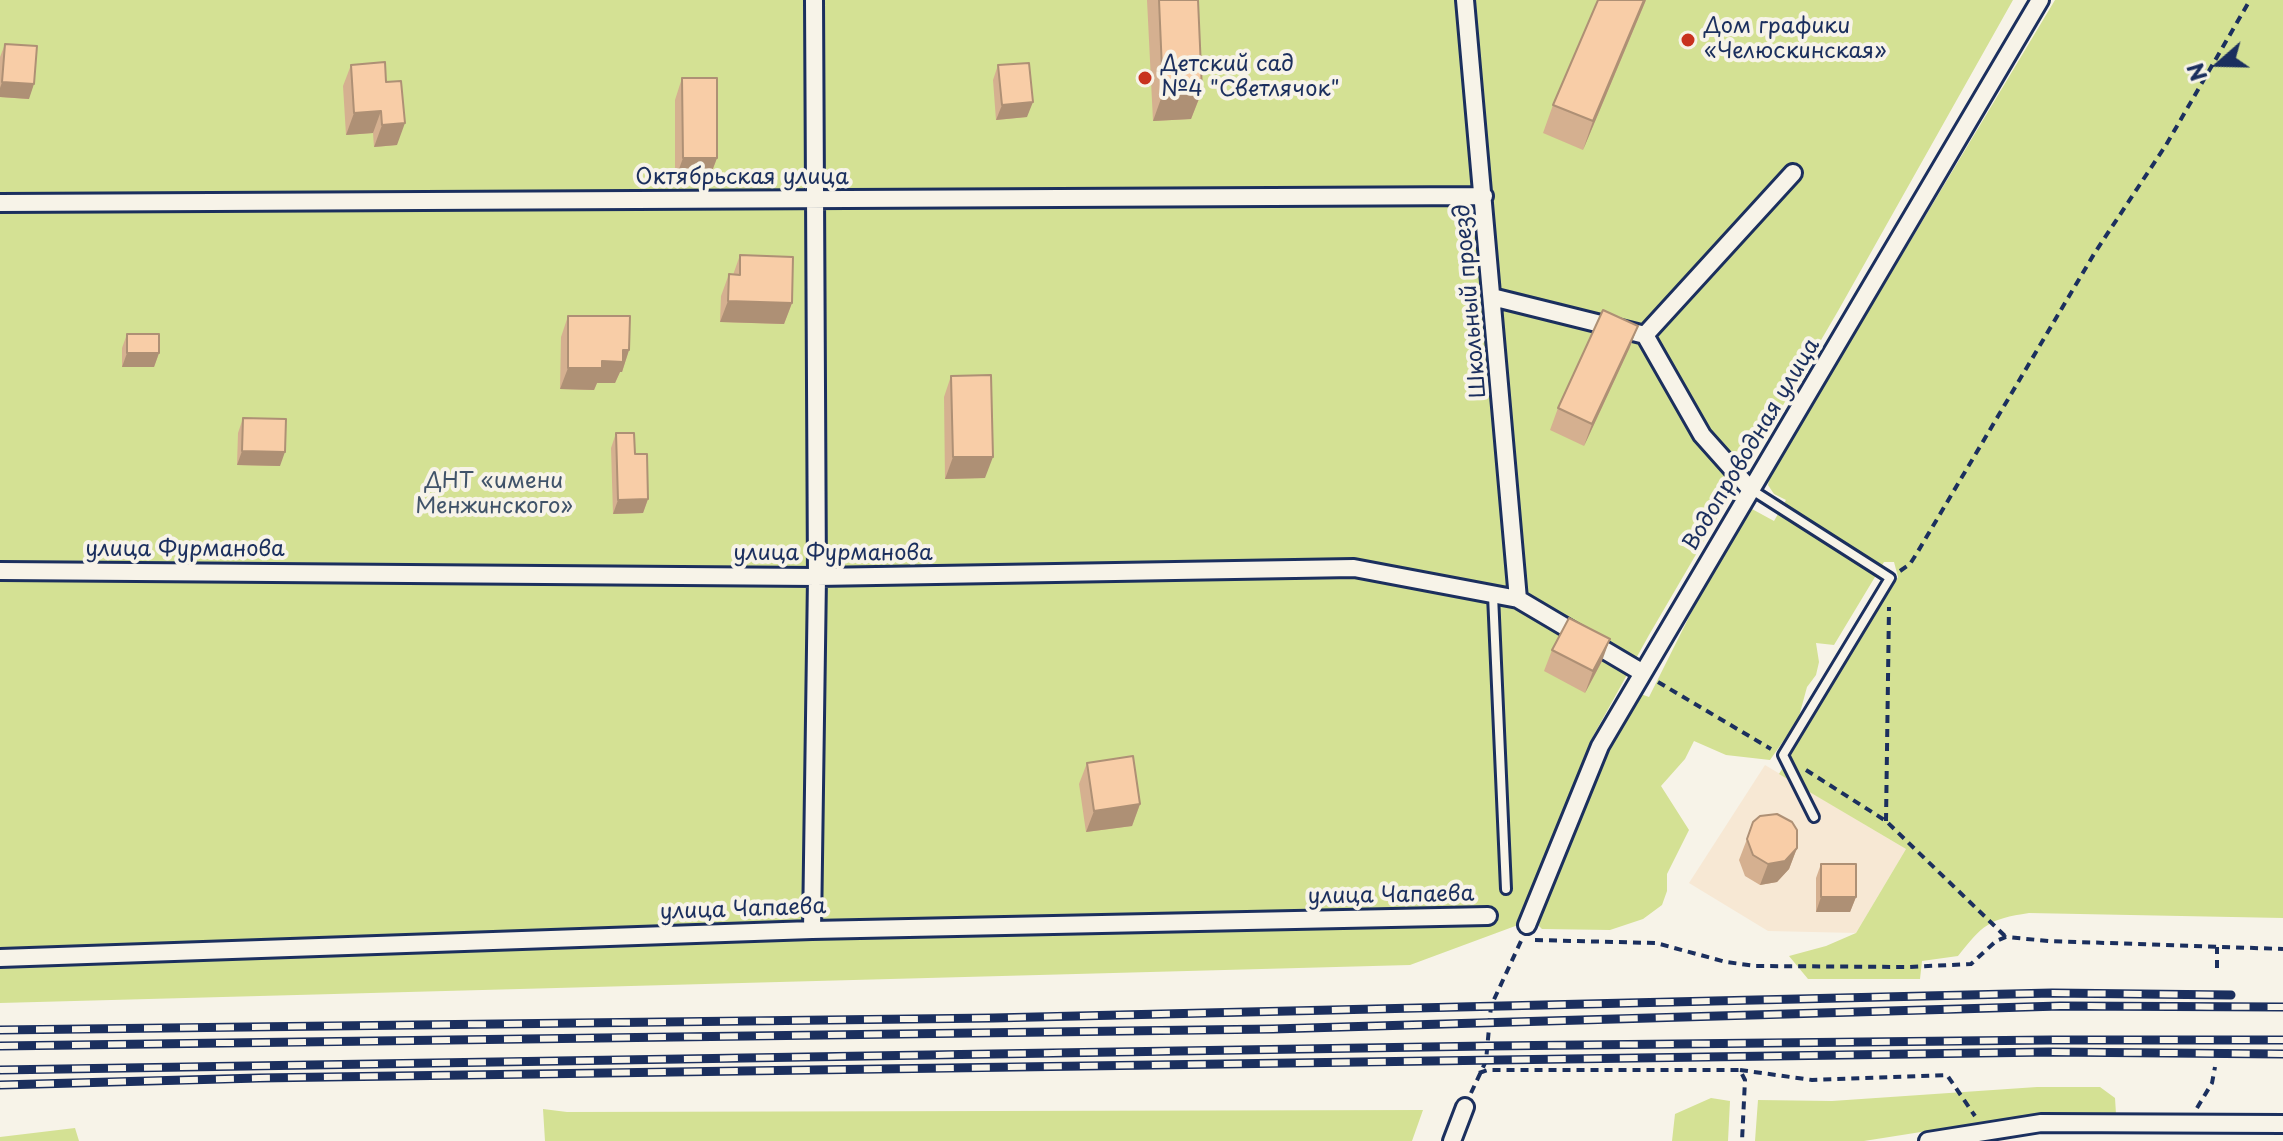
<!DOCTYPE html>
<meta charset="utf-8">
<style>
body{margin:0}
#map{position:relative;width:2283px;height:1141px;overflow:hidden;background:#f7f3e8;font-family:"Playpen Sans",sans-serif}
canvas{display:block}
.north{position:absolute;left:2179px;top:24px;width:80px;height:80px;-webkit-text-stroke:6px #f7f3e8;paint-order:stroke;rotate:250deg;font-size:22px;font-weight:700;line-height:32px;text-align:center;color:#1b2f5e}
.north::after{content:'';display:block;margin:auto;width:28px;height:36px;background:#1b2f5e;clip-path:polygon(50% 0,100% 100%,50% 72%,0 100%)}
</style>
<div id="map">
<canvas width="2283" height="1141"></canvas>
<div class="north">N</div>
</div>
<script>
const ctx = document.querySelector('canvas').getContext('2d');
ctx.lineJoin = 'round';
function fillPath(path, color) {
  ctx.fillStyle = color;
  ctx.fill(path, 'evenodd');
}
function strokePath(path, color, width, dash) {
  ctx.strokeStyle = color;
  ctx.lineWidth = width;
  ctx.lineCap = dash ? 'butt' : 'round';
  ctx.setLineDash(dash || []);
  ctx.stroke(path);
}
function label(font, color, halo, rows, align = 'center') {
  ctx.font = font + ' "Playpen Sans",sans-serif';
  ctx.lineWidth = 8;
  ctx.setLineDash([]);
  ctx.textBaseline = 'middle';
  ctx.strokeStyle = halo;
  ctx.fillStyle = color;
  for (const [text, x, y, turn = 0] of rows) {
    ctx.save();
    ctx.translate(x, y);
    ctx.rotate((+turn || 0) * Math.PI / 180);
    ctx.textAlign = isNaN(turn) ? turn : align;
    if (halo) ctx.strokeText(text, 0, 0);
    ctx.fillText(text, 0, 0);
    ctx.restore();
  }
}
const built = new Path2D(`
 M1765,765L1906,849L1856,933L1768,931L1689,883Z`);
const green = new Path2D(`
 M0,0H2013L1838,311L1649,635L1591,740L1518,925L1410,965L0,1003Z
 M2055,0H2283V918L2029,913C1988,919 1983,925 1958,956L1922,961L1920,979H1808L1789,956L1826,946L1856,933L1906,849L1779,774L1898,577L1894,562H1884L1834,645L1816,643L1819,662L1816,675L1807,687L1798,720L1770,760L1726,755L1694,741L1685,759L1661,786L1689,830L1667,874V891L1662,905L1643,919L1610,930L1542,929L1536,923C1567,844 1598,767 1638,693L1649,697L1702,591L1745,514L1752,509L1774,521L1786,500L1774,494L1768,485L1770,475Z
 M2037,1087H2100L2115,1098L2116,1114L2041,1113L1864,1141H1755L1758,1100L1832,1101Z
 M1711,1098L1730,1101L1728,1141H1672L1675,1114Z
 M543,1109L567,1112L1423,1110L1412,1141H545Z
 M75,1128L79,1141H0V1137Z`);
const path = new Path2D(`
 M1900,571L1910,564L1917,553L2094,254L2166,145L2250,0
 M1658,682L1771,749
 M1806,770L1886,821L2006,937
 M1886,821L1889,607
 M1535,940L1656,943L1726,962L1756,966L1908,967L1971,964L1996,941L2006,937L2049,941L2283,949
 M2217,968V947
 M1740,1070L1812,1080L1947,1075L1975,1116
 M1479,1073L1488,1070H1740L1745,1080L1742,1141
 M1471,1093L1486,1061L1491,1006L1521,941
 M2197,1108L2212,1083L2215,1067`);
const service = new Path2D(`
 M1752,490L1890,578L1783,755L1814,817
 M1493,595L1506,889`);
const minor = new Path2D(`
 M1465,0L1518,599
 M0,203L1484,196
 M1492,297L1645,335L1793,173
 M1645,335L1702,435L1751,490
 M0,571L817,577L1354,568L1518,599L1643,673
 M1527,925L1600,746L2040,0
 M812,930L817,577L814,0
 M0,958L812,930L1488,916
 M1452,1141L1465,1107
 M1928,1141L2041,1123L2283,1124`);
const rail = new Path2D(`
 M0,1030L993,1018L2052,993L2231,995
 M0,1046L1273,1029L2060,1006L2283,1007
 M0,1070L1487,1046L2051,1040H2283
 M0,1085L259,1078L2049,1052L2283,1054`);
const wall = new Path2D(`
 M1147,0H1198L1202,91L1191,119L1153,121Z
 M1646,0L1583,150L1543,133L1553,105Z
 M5,44L29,99L0,97V57Z
 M351,65L386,82L397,145L374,147L373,133L346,135L343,86Z
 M998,65L1027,117L996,120L993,80Z
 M682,78L717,158L709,179L675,180V100Z
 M740,255L792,303L784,324L720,322L721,296L729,274L733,275Z
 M568,316L629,350L622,372H620L615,383H597L594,390L560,389L561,337Z
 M127,334L159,353L154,367H122V348Z
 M1630,347L1584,446L1550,430L1558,408Z
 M951,376L985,478L945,479L944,397Z
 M243,418L280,466L237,465L238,433Z
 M616,433L635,454L648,499L643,513L613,514L611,448Z
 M1552,650L1602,661L1585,693L1544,671Z
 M1087,763L1140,804L1132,826L1086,832L1079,784Z
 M1747,839L1797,848L1789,869L1777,882L1760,885L1745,876L1739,860Z
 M1821,864L1856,897L1850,912H1816V878Z`);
const shadedWall = new Path2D(`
 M1644,0H1646L1583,150L1593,121Z
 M2,82L34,84L29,99L0,97V88Z
 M1202,91L1191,119L1153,121L1163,93Z
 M1033,102L1027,117L996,120L1002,105Z
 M381,111L373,133L346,135L354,113Z
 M405,123L397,145L374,147L382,125Z
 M683,158H717L709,179L675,180Z
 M728,301L792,303L784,324L720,322Z
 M1638,326L1630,347L1584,446L1592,424Z
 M623,350H629L622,372H620L615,383H597L594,390L560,389L568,368L602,361Z
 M127,353H159L154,367H122Z
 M242,451L285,452L280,466L237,465Z
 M953,457H993L985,478L945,479Z
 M648,499L643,513L613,514L618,500Z
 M1610,639L1602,661L1585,693L1593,671Z
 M1140,804L1132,826L1086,832L1094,811Z
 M1797,848L1789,869L1777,882L1760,885L1768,864Z
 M1821,897H1856L1850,912H1816Z`);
const building = new Path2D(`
 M1159,0H1198L1202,91L1163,93Z
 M1598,0H1644L1593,121L1553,105Z
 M5,44L37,46L34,84L2,82Z
 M385,62L386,82L401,81L405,123L382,125L381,111L354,113L351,65Z
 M1029,63L1033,102L1002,105L998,65Z
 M682,78H717V158H683Z
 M740,255L793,257L792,303L728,301L729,274L740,275Z
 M1603,310L1638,326L1592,424L1558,408Z
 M568,316H630L629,350H623V362L602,361V368H568Z
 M127,334H159V353H127Z
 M991,375L993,457H953L951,376Z
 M243,418L286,419L285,452L242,451Z
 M616,433H634L635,454H647L648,499L618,500Z
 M1569,618L1610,639L1593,671L1552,650Z
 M1133,756L1140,804L1094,811L1087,763Z
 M1777,814L1792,822L1797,830V848L1785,861L1768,864L1753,855L1747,839L1753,822L1760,816Z
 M1821,864H1856V897H1821Z`);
const markers = [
 [1688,40,8,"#c8321e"],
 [1145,78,8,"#c8321e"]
];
const poiNames = [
 ["Дом графики",1704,27],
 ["«Челюскинская»",1704,52],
 ["Детский сад",1161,65],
 ["№4 \"Светлячок\"",1161,90]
];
const streetNames = [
 ["Октябрьская улица",742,178],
 ["Школьный проезд",1471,301,-95],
 ["Водопроводная улица",1752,445,-59],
 ["улица Фурманова",185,550],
 ["улица Фурманова",833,554],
 ["улица Чапаева",1391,896,-1],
 ["улица Чапаева",743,910,-2]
];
const parkNames = [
 ["ДНТ «имени",494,482],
 ["Менжинского»",494,507]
];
fillPath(built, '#f7e8d4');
fillPath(green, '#d4e194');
strokePath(service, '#1b2f5e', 14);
strokePath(minor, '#1b2f5e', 22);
strokePath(path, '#1b2f5e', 4, [8, 6]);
strokePath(service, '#f7f3e8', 8);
strokePath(minor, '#f7f3e8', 16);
strokePath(rail, '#1b2f5e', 9);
strokePath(rail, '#f7f3e8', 6, [18]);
fillPath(wall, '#d5b090');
fillPath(shadedWall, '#ae9075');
fillPath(building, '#f8cda7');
strokePath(building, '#ae9075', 2);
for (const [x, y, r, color] of markers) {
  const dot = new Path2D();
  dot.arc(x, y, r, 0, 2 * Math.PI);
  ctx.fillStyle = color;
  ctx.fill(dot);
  strokePath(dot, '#f7f3e8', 3);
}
label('22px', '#1b2f5e', '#f7f3e8', poiNames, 'left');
label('22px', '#1b2f5e', '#f7f3e8', streetNames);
label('22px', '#405369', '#f7f3e8', parkNames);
</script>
